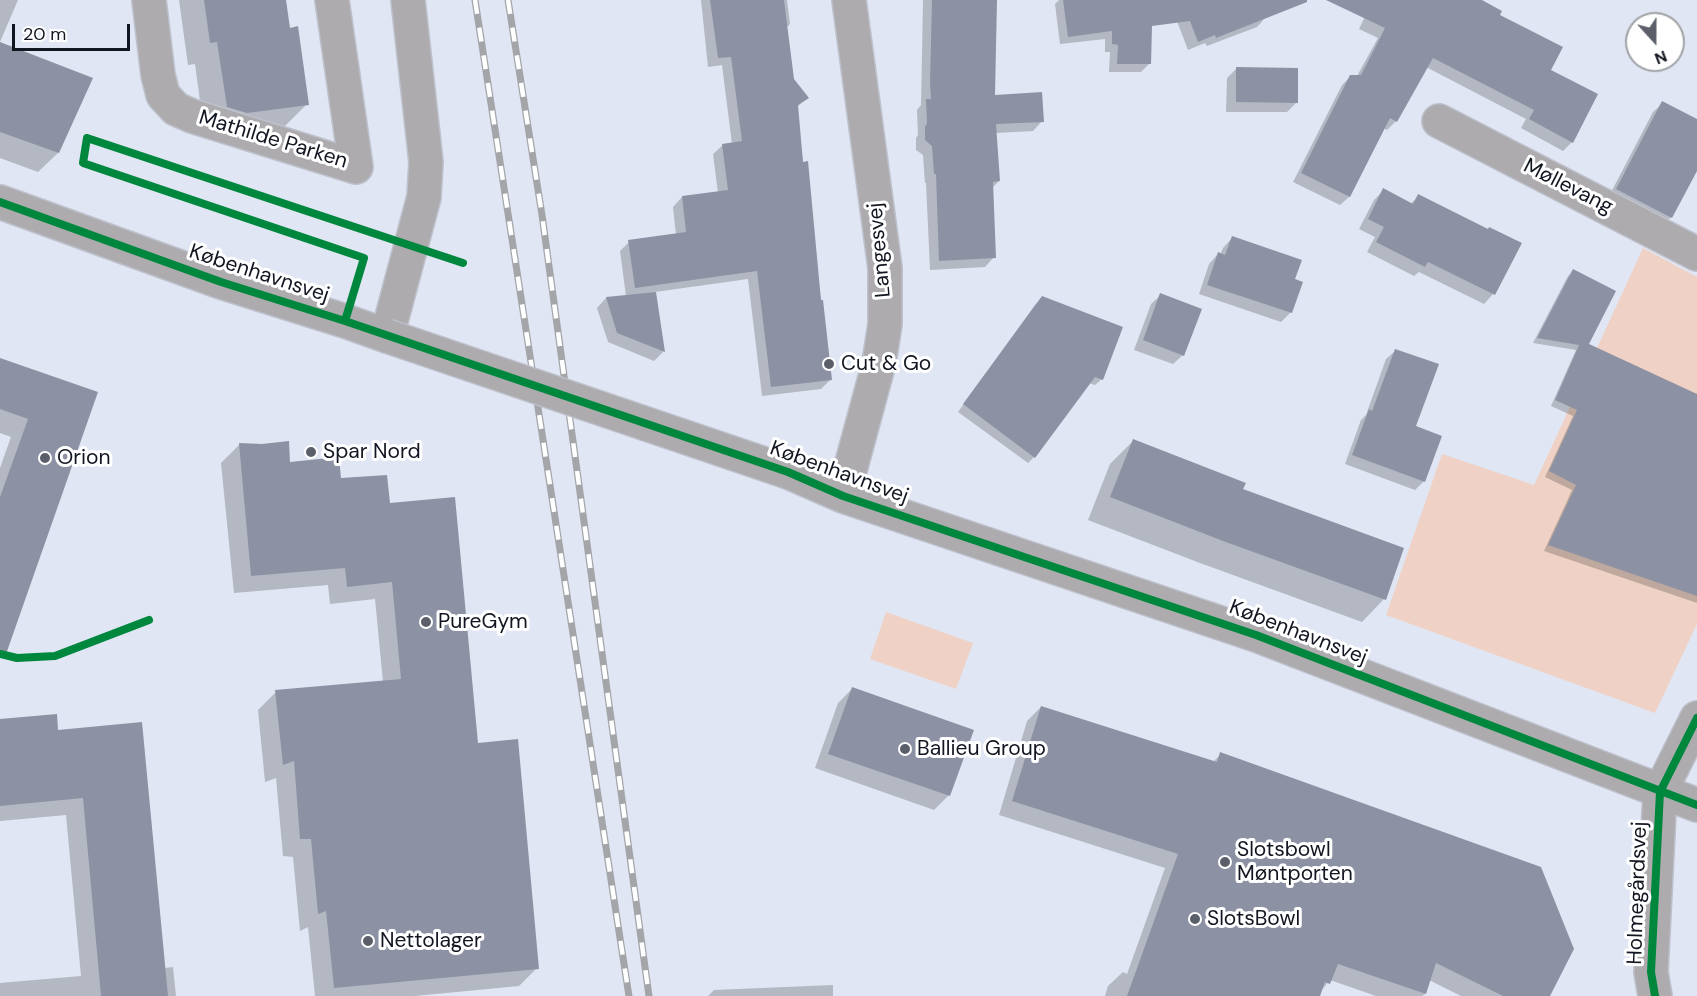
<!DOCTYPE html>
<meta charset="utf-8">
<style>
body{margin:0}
#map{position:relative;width:1697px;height:996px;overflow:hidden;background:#e0e6f3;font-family:"DM Sans",sans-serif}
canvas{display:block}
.north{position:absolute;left:1625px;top:12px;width:60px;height:60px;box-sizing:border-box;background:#fff;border:2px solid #a0a2a6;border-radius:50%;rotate:159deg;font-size:16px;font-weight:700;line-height:24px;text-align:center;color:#121621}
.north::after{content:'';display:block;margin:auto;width:21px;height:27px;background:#5a5f6a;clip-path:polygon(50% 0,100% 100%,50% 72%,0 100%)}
.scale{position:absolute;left:12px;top:24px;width:118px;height:27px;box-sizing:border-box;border:3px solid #121621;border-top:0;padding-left:8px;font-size:18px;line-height:21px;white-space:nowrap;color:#121621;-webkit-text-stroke:4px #fff;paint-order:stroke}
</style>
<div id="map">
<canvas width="1697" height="996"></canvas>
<div class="north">N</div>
<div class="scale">20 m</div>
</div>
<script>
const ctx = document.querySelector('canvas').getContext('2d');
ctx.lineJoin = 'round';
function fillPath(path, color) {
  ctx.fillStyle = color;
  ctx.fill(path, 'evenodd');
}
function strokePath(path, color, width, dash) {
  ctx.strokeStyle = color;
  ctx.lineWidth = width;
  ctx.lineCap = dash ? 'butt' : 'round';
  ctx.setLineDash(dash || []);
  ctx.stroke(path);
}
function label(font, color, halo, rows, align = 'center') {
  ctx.font = font + ' "DM Sans",sans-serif';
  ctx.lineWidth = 6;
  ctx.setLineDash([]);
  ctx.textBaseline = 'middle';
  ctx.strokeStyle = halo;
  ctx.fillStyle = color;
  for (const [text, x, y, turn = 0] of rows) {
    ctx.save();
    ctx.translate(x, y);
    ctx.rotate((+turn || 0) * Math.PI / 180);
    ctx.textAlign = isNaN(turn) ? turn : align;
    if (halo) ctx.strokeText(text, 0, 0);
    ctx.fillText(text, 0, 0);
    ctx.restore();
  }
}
const green = new Path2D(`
 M1643,248L1697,277V624L1655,713L1386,615L1442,454L1534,485Z
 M886,612L973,643L956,689L870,659Z`);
const shadow = new Path2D(`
 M0,0H18L0,42Z
 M179,0H284L289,30L307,104L284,127L223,136L204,130L195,64L188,65Z
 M701,0H787L790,24L786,28L793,79L807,98L796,108L831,379L821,389L762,396L748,279L655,292L663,352L654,361L608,342L597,308L606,298L626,296L620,251L629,242L676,235L673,207L682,197L718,193L713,154L723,145L732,144L722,65L708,67Z
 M923,0H996L994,96L1042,121L1033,131L996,133L999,181L992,188L994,257L985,267L930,270L926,183H925L923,155L916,150V138L918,135L917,110L921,105Z
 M1059,0H1151L1149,64L1141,72H1109L1110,52H1105V39L1060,44L1055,4Z
 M1173,0H1268L1266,17L1257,27L1207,46L1205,43L1188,50L1170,3Z
 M1373,0H1479L1498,16L1549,71L1572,142L1563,151L1521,128L1526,119L1426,67L1396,121L1387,130L1383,128L1349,197L1340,205L1293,182L1342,85L1351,76H1357L1378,38L1359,29Z
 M0,44L91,79L58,153L38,172L0,158Z
 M1236,69L1297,102L1287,112H1226L1227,78Z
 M1663,103L1697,121V168L1671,217L1662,226L1608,198L1653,112Z
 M1384,190L1410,204L1419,196L1488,231L1520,244L1493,294L1484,304L1419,272L1414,276L1367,252L1375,237L1359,229L1374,200Z
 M1232,238L1293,280L1291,312L1281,322L1199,294L1209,264L1218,254L1220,255L1223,248Z
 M1574,271L1587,345L1697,396V603L1544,551L1572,490L1545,477L1573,416L1551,406L1576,350L1533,343L1568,276Z
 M1161,295L1183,355L1173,364L1134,350L1151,304Z
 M1042,298L1102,379L1095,385L1089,383L1034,457L1028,463L958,412L1035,305Z
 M1395,351L1414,427L1424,481L1415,490L1345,464L1361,420L1366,415L1386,359Z
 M0,359L96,392L0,643V468L11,437L0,433Z
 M1133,441L1241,489L1384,599L1362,622L1200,563L1088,520L1110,464Z
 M239,445L339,480L389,505L476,745L537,968L519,986L415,996H315L308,927L300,931L293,857L283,856L276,778L265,782L258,710L276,692L383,682L375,599L330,604L328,585L234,593L221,463Z
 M852,689L949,795L934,810L815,768L838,703Z
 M1041,707L1213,762L1221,754L1548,996H1461L1429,980L1425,994L1422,996H1376L1330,980L1320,992L1319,996H1105L1108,986L1123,972L1127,974L1165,868L999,815L1027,721Z
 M0,721L57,731L164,968L173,967L176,996H0V983L81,976L66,815L0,821Z
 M833,985V996H708L714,990Z`);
const building = new Path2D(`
 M204,0H286L290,28L298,26L309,105L247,113L227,107L217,42L210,43Z
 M710,0H784L794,79L809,98L798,105L803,162L808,161L821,300H823L832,380L771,387L757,271L635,288L628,240L686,232L682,196L728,190L722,144L742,141L731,57L718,58Z
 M932,0H997L995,95L1042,92L1044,122L996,124L1000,181L993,182L996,258L939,261L936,174H934L932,146L925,140V126L927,124L926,99H931L930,83Z
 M1063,0H1307V2L1216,38L1215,35L1198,42L1190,21L1152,26L1151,64H1117L1118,45L1112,44V31L1068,37Z
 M1326,0H1482L1502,11L1500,15L1563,47L1551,70L1598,94L1573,143L1529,119L1534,110L1433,58L1397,122L1390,118L1350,197L1301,173L1350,75H1361L1385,28Z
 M0,42L93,78L59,153L0,132Z
 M1236,67L1298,68V103L1236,102Z
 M1662,101L1697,119V171L1672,218L1616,189Z
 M1383,188L1413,204L1418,194L1488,229L1489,227L1522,243L1495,295L1428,262L1425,267L1376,242L1384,227L1368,219Z
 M1232,236L1302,260L1295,279L1303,282L1292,313L1207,285L1218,252L1225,255Z
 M1573,269L1616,291L1589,344L1697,394V596L1548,545L1576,485L1549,471L1577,410L1555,400L1579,345L1537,338Z
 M656,292L665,352L617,333L606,297Z
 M1160,293L1202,309L1184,356L1143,340Z
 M1042,296L1123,327L1103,380L1095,377L1035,458L963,404Z
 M1395,349L1439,364L1416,426L1442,436L1425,482L1352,455L1369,409L1372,411Z
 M0,358L98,392L5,657H0V497L28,419L0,409Z
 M1133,439L1246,483L1243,489L1404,548L1386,600L1223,541L1110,497Z
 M289,441L290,462L339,457L341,478L387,475L390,503L455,497L478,743L518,739L539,969L334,988L326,911L318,914L311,839H300L294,761L283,765L275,690L401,679L392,582L347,587L345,568L251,576L239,443L262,444Z
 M852,687L974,730L950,796L828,754Z
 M1041,706L1217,762L1220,752L1541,867L1574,949L1550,996H1503L1436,963L1426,994L1338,964L1330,984L1325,982L1320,996H1127L1178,854L1012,801Z
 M57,714L58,730L142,722L168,996H101L83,798L0,806V719Z`);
const minor = new Path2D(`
 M149,0L158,75L163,95L176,109L192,116L356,167L332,0
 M1439,121L1697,254
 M0,202L221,282L345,321L387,336L424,197L426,162L408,0
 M788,472L843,496L1256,635L1697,805
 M843,496L879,363L885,324V268L849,0
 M1655,996L1651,972L1660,792L1697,718`);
const rail = new Path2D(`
 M475,0L629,996
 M508,0L542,215L649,996`);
const minorBridge = new Path2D(`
 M387,336L788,472`);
const cycleway = new Path2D(`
 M0,202L221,282L345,321L788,472L843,496L1256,635L1697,805
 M345,321L364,258L83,163L87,138L463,263
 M0,654L17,658L55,656L149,620
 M1655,996L1651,972L1660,792L1697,718`);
const markers = [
 [829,364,6,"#5a5f6a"],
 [311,452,6,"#5a5f6a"],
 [45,458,6,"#5a5f6a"],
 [426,622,6,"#5a5f6a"],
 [905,749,6,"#5a5f6a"],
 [1225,862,6,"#5a5f6a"],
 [1195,919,6,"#5a5f6a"],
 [368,941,6,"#5a5f6a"]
];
const streetNames = [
 ["Mathilde Parken",273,140,17],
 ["Møllevang",1568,187,27],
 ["Langesvej",880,250,-95],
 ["Københavnsvej",259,274,18],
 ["Københavnsvej",839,473,20],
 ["Københavnsvej",1298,633,21],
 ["Holmegårdsvej",1638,893,-88]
];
const poiNames = [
 ["Cut & Go",841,364],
 ["Spar Nord",323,452],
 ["Orion",57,458],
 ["PureGym",438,622],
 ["Ballieu Group",917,749],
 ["Slotsbowl",1237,850],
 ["Møntporten",1237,874],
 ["SlotsBowl",1207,919],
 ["Nettolager",380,941]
];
fillPath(green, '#efd2c5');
fillPath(shadow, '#0003');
fillPath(building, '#8c92a3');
strokePath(minor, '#bdc1cc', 36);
strokePath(minor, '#adabad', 33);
strokePath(rail, '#a4a5a8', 7);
strokePath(rail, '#fff', 4.5, [14]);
strokePath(minorBridge, '#bdc1cc', 36, []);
strokePath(minorBridge, '#adabad', 33);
strokePath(cycleway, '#00873e', 8);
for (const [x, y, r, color] of markers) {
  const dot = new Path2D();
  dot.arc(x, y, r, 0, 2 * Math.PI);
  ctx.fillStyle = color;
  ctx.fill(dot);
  strokePath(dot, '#fff', 2);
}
label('21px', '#121621', '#fff', streetNames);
label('21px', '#121621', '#fff', poiNames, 'left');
</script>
